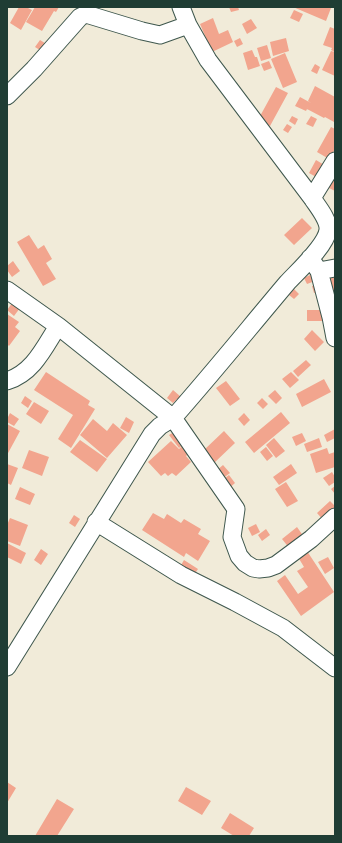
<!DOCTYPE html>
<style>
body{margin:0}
#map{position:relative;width:342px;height:843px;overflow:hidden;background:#f1ebd9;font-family:"Indie Flower",sans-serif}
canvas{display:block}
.frame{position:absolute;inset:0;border:8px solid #1f3d34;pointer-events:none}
</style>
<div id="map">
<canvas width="342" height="843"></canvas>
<div class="frame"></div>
</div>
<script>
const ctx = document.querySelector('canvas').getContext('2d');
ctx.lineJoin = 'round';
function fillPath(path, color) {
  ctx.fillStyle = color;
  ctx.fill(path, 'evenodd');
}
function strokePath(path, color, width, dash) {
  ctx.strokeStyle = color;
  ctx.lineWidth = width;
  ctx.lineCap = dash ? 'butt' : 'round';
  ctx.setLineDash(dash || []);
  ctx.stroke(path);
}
const building = new Path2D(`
 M19,7H26L32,10L21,30L10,23Z
 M35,7H59L56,12L54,11L42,31L26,22Z
 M229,7H238L239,10L231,12Z
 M293,7H328L331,8L326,21Z
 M294,10L303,14L299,22L290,18Z
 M213,18L219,34L228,30L233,42L212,52L200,24Z
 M251,19L257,28L247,34L242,24Z
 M330,27L335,29V52L331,50L332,48L323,45Z
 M240,38L243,44L237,47L234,41Z
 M286,38L289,51L273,56L270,42Z
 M40,40L48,45L43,52L35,47Z
 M267,45L271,58L261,61L257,48Z
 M252,50L255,57H257L260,66L248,70L243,53Z
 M331,51L335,52V76L322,70Z
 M285,53L297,82L283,88L271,59Z
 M269,61L272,68L264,71L261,64Z
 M315,64L320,67L317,74L311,71Z
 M315,86L335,97V120L334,122L325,117L324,118L307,109L309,105L306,111L295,106L300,97L311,103L308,101Z
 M276,87L288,93L270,126L265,123L266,121L259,118Z
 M292,116L298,119L295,125L289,121Z
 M311,116L317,119L313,127L306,124Z
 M287,124L292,127L288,133L283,130Z
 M331,127L335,129V149L329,159L317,152Z
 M316,160L326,166L318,178L309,173Z
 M335,173V191L327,187Z
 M302,218L312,228L294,245L284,235Z
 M29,235L38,249L44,245L52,259L46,263L56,279L43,286L17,242Z
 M13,261L20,271L12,277L7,270V266Z
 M335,272V319L324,275Z
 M312,274L315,281L307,284L304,278Z
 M317,285L319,292L314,293L312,286Z
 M294,289L299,294L294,299L289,295Z
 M13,302L20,308L14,316L7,310Z
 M307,310H323V321H307Z
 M7,314L19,322L15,327L20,331L9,346L7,344Z
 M312,330L324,342L315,351L304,339Z
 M306,360L311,365L298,377L293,371Z
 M46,372L90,401L88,405L95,409L71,448L58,439L73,415L34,390Z
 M291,372L299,380L290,388L282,379Z
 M324,379L331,392L302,407L296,394Z
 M226,381L240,399L230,406L216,388Z
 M173,390L181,397L178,400L177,399L173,403L167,398Z
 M275,390L282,398L276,404L268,396Z
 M25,396L32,401L28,408L21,403Z
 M262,398L268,404L263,409L257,403Z
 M34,402L49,411L41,424L26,414Z
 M281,412L290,423L254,453L245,442Z
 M10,413L19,419L14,426L7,422V419Z
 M244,413L250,420L244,426L238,419Z
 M126,417L134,422L129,433L120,428Z
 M93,419L107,431L113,423L127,435L107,458L80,435Z
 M7,424L20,431L7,455Z
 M335,429V438L327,442L324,435Z
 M224,431L235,443L213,464L204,450Z
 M174,432L184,444L179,448L169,435Z
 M302,433L306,441L296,446L292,437Z
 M274,438L285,451L276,458L266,445Z
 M319,438L322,447L307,452L304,444Z
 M80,440L107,459L97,472L70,452Z
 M171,441L179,449L182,446L189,453L186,456L191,462L176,476L172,473L168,476L165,473L161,476L148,462Z
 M266,447L273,456L267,461L260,452Z
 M327,448L329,454L335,452V467L316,473L310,454Z
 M29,450L49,457L42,476L22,468Z
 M7,464L18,468L11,485L7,483Z
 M291,464L297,473L279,485L273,477Z
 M223,465L230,473L222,479L216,471Z
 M332,472L335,477V482L329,486L323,478Z
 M229,475L235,483L227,490L220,482Z
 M286,482L298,501L287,507L275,489Z
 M335,486V494L331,489Z
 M20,487L35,494L30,505L15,499Z
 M330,501L335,506V512L324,521L317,513Z
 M153,513L164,519L167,514L181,523L184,519L201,529L198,534L210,541L198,561L186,553L184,557L142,530Z
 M74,515L80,519L75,527L69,523Z
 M10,518L28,525L20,546L7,541V525Z
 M256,524L260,532L252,536L248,528Z
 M297,527L304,537L290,549L282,539Z
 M266,529L270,535L262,541L258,535Z
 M7,543L26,553L21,564L7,557Z
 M41,549L48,554L41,565L34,560Z
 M307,551L334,592L301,616L277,581L285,575L298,594L308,587L297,571L304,567L298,557Z
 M328,557L334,568L325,574L318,562Z
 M184,560L198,569L194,575L180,567Z
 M7,782L16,788L7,803Z
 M186,787L211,801L202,815L178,801Z
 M57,799L74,809L57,836H35Z
 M230,813L254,828L249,836H234L221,828Z`);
const minor = new Path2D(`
 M181,7L188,25
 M7,96L34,69L80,17L86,14L142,31L160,35L188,25L208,60L312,198C318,207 329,220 328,230C326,246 298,271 287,283C249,328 212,374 173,418L160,426L152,434L7,667
 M312,198L335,161
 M310,258L319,271L331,317L335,338
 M319,271L335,268
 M7,290L58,326L173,418L236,509L232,537L239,556L245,563L253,568L259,569L268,568L276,565L311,539L335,517
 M7,381C33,373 44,348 58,326
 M96,522L181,575L235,602L283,628L335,668`);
fillPath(building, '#f2a58e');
strokePath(minor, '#3e574d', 19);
strokePath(minor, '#fff', 17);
</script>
